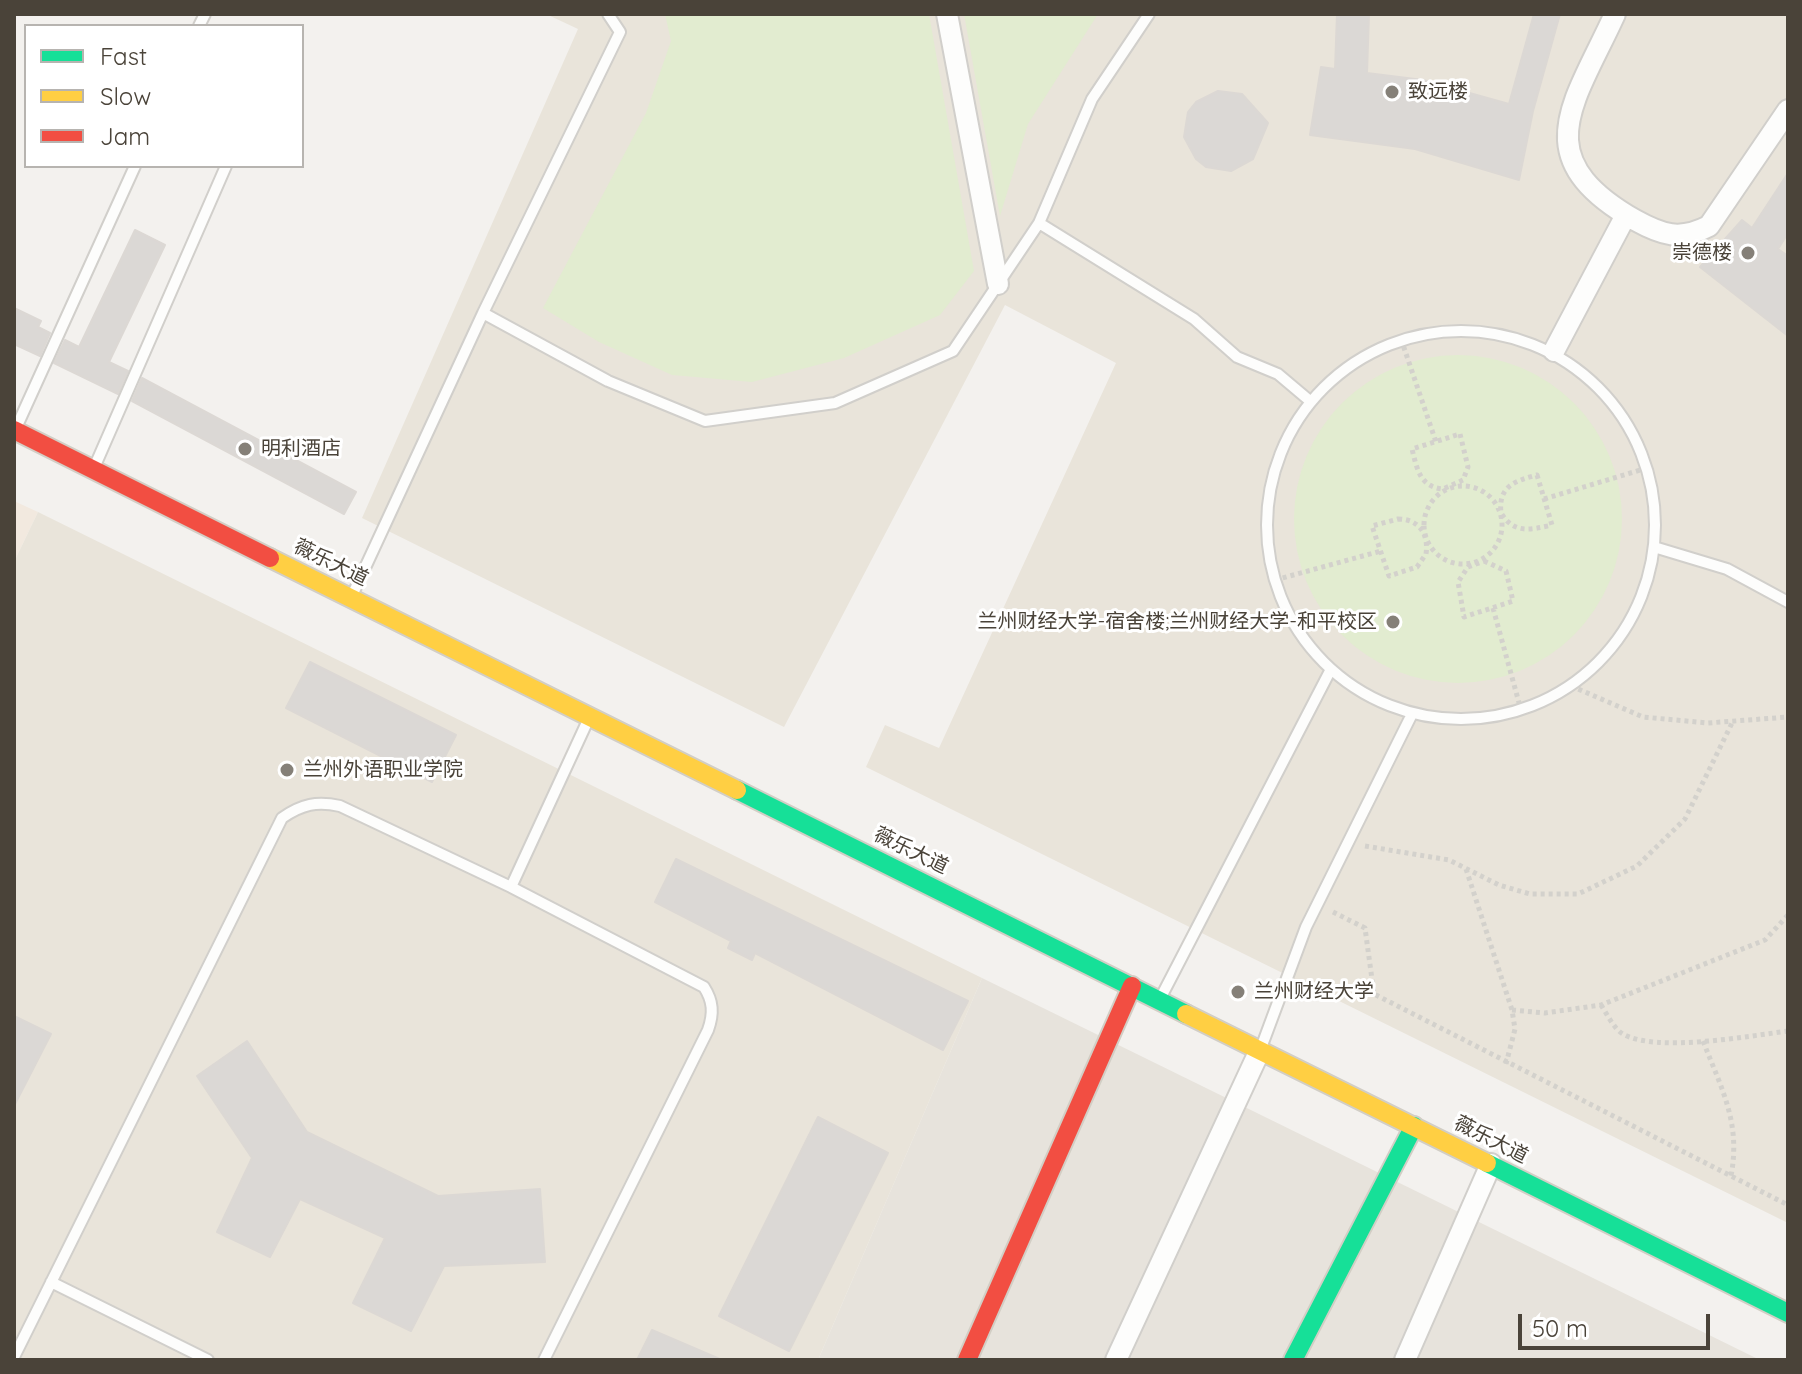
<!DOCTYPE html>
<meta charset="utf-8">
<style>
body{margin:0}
#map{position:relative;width:1802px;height:1374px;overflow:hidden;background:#f3f1ee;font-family:Quicksand,sans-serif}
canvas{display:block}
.frame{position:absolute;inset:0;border:16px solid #4a4339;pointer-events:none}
.legend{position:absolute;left:24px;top:24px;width:280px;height:144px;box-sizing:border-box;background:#fff;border:2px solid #b7b4b0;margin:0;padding:10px 14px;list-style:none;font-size:24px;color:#4a4339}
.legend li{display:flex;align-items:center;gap:16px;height:40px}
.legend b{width:40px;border:2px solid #b7b4b0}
.scale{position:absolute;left:1518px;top:1314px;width:192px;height:36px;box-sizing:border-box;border:4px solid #4a4339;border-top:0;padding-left:10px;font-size:24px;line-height:28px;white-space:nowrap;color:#4a4339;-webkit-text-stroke:6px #fff;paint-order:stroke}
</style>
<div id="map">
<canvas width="1802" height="1374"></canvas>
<div class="frame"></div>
<ul class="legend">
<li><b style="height:10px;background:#16e098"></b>Fast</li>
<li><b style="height:10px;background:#ffcf43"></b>Slow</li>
<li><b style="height:10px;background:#f24e42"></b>Jam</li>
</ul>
<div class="scale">50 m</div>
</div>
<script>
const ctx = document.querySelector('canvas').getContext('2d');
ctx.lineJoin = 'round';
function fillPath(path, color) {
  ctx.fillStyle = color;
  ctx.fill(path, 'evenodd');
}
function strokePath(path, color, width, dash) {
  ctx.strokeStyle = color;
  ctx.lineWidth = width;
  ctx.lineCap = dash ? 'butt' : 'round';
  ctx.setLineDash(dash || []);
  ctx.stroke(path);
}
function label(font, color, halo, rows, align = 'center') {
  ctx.font = font + ' Quicksand,"Noto Sans SC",sans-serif';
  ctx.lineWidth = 6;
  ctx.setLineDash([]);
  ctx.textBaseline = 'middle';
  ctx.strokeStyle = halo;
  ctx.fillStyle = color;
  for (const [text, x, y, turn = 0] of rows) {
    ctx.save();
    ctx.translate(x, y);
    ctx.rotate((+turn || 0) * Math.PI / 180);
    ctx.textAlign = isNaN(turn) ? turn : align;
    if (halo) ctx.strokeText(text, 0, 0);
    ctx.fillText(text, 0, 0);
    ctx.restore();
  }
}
const residential = new Path2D(`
 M982,978L1760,1360H818Z`);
const commercial = new Path2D(`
 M14,501L38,512L14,562Z`);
const education = new Path2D(`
 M546,14H1788V1223L866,767L885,725L939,748L1116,363L1005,305L784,727L362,518L578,29Z
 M38,512L982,978L818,1360H14V562Z`);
const green = new Path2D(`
 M665,14H929L974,271L940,315L844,358L752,382L672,375L599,342L543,308L646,113L671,41Z
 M964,14H1098L1028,124L1000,216Z
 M1294 519a164 164 0 1 1 328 0a164 164 0 1 1-328 0Z`);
const building = new Path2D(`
 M1337,14H1369L1367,73L1423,80L1509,104L1534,14H1560L1533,111L1519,180L1415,149L1310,135L1321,67L1335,69Z
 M1218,91L1242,94L1268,123L1253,159L1231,171L1206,167L1196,159L1184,137L1188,112L1196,102Z
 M1788,173V233L1778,249L1788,256V336L1700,267L1742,220L1752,228Z
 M135,230L165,245L109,362L128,371L118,394L54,363L65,340L79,347Z
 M14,308L41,321L38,327L50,333L40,356L14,344Z
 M142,378L356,492L344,514L132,401Z
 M310,662L456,735L432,782L286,708Z
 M676,859L968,1001L943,1050L755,953L752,960L728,948L731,941L655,902Z
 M14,1016L51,1034L14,1106Z
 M247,1041L307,1132L438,1196L540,1189L545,1262L444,1266L411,1331L353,1303L385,1238L300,1199L270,1257L217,1232L252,1158L197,1076Z
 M818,1117L888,1153L789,1351L719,1316Z
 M652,1330L722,1360H637Z`);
const path = new Path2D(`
 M1401,339L1436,442
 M1460,434L1468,467L1463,480L1443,489C1420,487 1417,469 1412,449Z
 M1537,475L1552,525C1530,530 1514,534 1501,513C1498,486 1515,481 1537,475Z
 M1424 525a39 39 0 1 1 78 0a39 39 0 1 1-78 0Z
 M1544,499L1647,468
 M1398,519C1419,519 1429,534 1426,554L1417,567L1389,576L1372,526Z
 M1484,561L1506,571L1513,601L1464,617L1458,582L1468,567Z
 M1275,580L1381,551
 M1493,608L1521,710
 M1571,686L1643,717L1708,723L1788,717
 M1365,846L1449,860L1499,885L1530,894H1578L1637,866L1685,819L1733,721
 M1466,869L1512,1010L1515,1029L1506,1064
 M1333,912L1365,928L1374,994L1788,1205
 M1601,1005C1607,1014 1614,1029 1623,1034C1656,1053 1749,1036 1788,1031
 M1512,1010L1545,1013L1601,1005L1765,940L1788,915
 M1703,1041C1722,1090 1741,1123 1731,1176`);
const lane = new Path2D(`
 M608,14L620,32L483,313L608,381L705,421L835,403L953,351L1039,223L1092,99L1149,14
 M199,26L205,14
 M1039,223L1194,319L1237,357L1278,374L1310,401
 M1267 525a194 194 0 1 1 388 0a194 194 0 1 1-388 0Z
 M16,428L135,166
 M94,468L226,166
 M1654,547L1727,569L1788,602
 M351,598L483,313
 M511,887L589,718
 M1160,999L1330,671
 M1261,1048L1306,927L1412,714
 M51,1282L208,1360
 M14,1357L282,818C302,804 317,801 340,806L511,887L704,987C713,1001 714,1013 708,1030L544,1360`);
const street = new Path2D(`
 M947,14L998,284
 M1615,14C1574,104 1525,157 1635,220C1662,235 1680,241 1709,226L1788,110
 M1554,351L1626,215
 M1116,1360L1260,1050
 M1405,1360L1491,1164`);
const fast = new Path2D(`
 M737,790L1186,1014
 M1487,1163L1788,1313
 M1293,1360L1414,1126`);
const slow = new Path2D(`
 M270,558L737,790
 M1186,1014L1487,1163`);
const jam = new Path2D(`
 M14,430L270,558
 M967,1360L1132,986`);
const markers = [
 [1392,92,8,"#858078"],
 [1748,253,8,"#858078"],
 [245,449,8,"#858078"],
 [1393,622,8,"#858078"],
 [287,770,8,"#858078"],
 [1238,992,8,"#858078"]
];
const poiNames = [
 ["致远楼",1408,92],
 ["崇德楼",1732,253,"right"],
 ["明利酒店",261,449],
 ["兰州财经大学-宿舍楼;兰州财经大学-和平校区",1377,622,"right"],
 ["兰州外语职业学院",303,770],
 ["兰州财经大学",1254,992]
];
const streetNames = [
 ["薇乐大道",331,563,26],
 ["薇乐大道",911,851,26],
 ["薇乐大道",1491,1140,27]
];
fillPath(residential, '#e7e3dc');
fillPath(commercial, '#f2e9df');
fillPath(education, '#e9e4da');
fillPath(green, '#e2ecd0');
fillPath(building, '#dbd8d5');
strokePath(building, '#dcd8d4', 2);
strokePath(lane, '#d1cfcb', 14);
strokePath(street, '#d1cfcb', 24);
strokePath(fast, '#d2cec5', 22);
strokePath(slow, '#d2cec5', 22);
strokePath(jam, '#d2cec5', 22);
strokePath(path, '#d3d1cc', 5, [4, 4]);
strokePath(lane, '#fdfdfc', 10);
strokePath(street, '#fdfdfc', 20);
strokePath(fast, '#16e098', 18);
strokePath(slow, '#ffcf43', 18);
strokePath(jam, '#f24e42', 18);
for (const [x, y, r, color] of markers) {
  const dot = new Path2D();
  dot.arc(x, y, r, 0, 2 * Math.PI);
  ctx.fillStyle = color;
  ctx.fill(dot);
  strokePath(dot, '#fff', 3);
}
label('20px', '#4a4339', '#fff', poiNames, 'left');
label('20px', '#4a4339', '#fff', streetNames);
</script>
